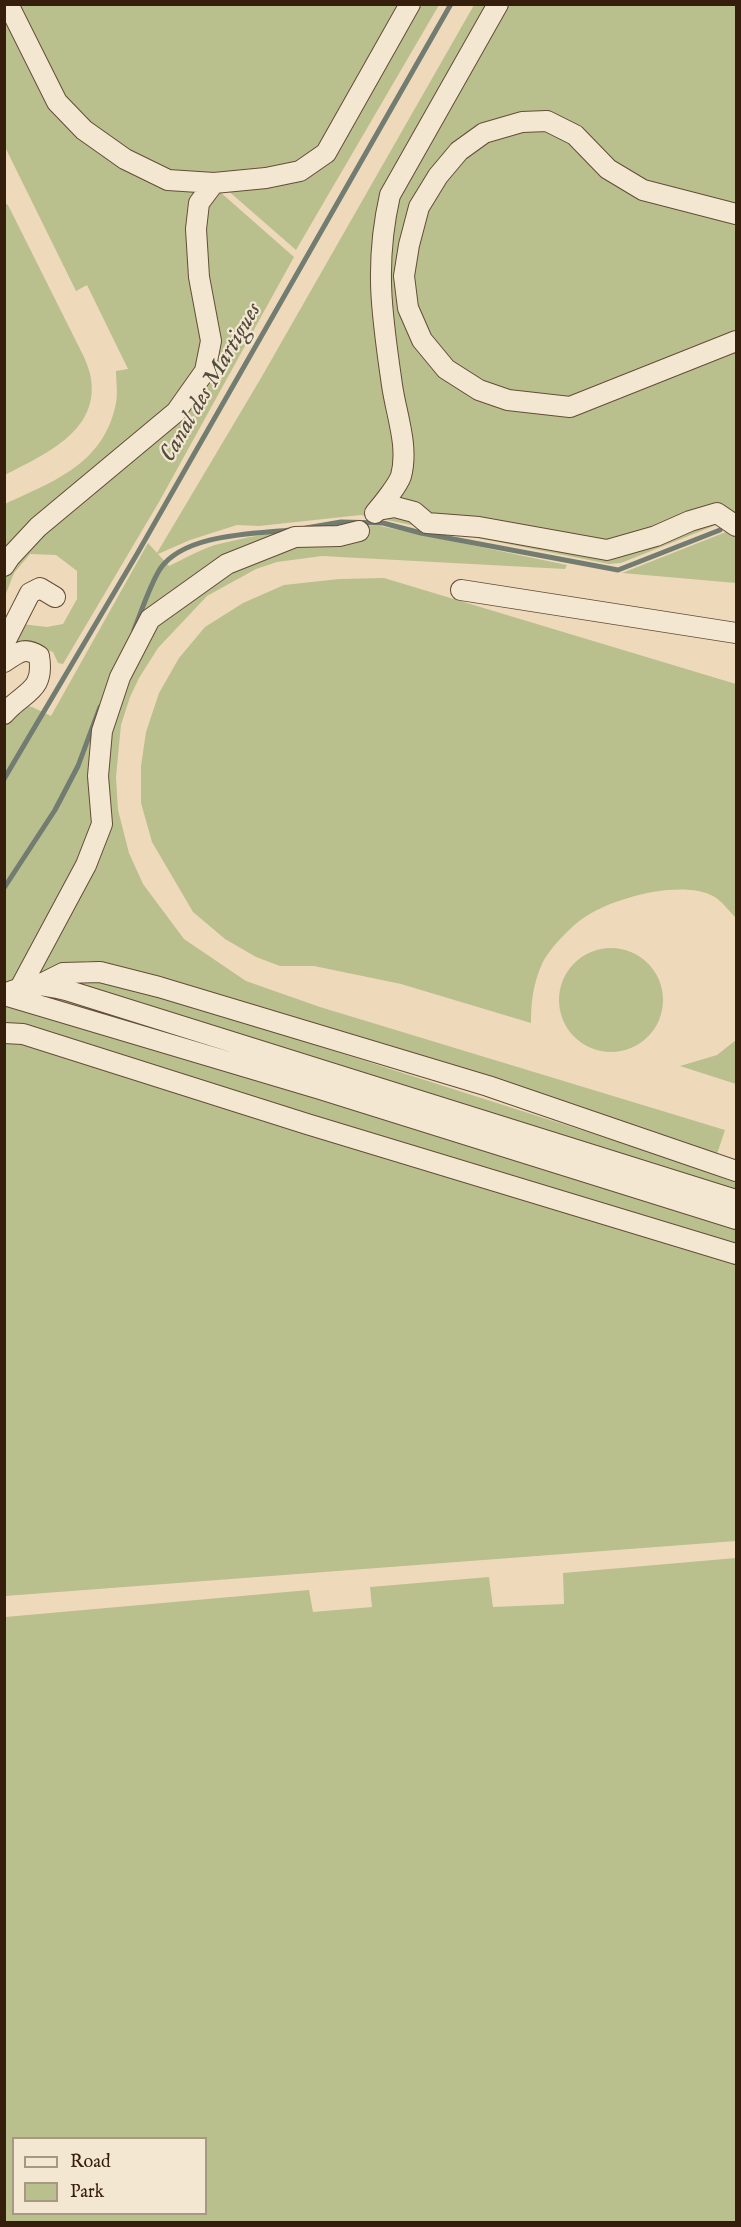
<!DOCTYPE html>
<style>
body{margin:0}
#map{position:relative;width:741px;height:2227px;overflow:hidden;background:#eedaba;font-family:"IM FELL English",serif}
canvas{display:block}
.frame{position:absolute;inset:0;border:6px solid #351e0b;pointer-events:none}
.legend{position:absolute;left:12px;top:2137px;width:195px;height:78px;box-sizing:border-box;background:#f4e7d2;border:2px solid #a89782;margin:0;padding:8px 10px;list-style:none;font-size:18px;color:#351e0b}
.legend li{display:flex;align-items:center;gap:12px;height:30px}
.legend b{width:30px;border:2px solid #a89782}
</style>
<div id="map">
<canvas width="741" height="2227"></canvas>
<div class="frame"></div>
<ul class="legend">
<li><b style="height:8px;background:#f4e7d2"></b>Road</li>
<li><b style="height:16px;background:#babf8e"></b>Park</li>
</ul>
</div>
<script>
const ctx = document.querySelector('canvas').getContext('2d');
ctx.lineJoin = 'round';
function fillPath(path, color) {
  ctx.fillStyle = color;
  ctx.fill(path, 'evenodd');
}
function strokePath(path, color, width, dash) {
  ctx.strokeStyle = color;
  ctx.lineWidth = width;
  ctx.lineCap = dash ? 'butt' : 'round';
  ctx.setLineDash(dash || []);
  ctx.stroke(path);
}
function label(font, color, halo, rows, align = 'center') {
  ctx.font = font + ' "IM FELL English",serif';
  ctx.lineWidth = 4.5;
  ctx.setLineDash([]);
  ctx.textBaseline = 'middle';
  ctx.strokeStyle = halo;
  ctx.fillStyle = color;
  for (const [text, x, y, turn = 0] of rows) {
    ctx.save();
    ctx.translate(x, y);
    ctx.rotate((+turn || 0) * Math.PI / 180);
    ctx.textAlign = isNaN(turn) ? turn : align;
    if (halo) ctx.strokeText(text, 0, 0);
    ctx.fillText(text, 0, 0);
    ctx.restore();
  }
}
const green = new Path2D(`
 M13,5H404L322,147L290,170L190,178L129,158L61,99Z
 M417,5H439L296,250L225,188L302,177Z
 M474,5H736V517L621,563L609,564L361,515L259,526L237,525L190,540L158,554L169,566C184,559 199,550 215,545C264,532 329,524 380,526L567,565L565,569L322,556L277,562L256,569L207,596L158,648L139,678L130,697L121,725L116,777L118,810L129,853L143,884L184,939L246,981L320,1007L725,1130L717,1154L110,964L87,961L59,966L5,986L4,720L22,705L32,707L51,716L148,543L157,553L261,378Z
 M5,10L74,132L219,191L294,257L159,502L63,664L58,663L53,652L36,646L15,645L22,624L47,627L63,624L77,599V571L56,555L30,554L14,573L5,596V504C54,481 104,464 116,403C118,393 116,381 116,371L128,369L87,285L76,291L5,147Z
 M5,203L8,205L84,357C87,364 90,372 91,379C99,432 43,455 5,475Z
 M736,528V583L622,573Z
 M384,578L736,684V918C729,911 721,900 713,896C682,879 612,898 585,917C572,925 548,950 542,964C533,984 531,1002 531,1023L401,984L314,966H280L256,957L225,939L193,912L152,842L141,803V766L146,732L159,693L179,658L205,627L243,603L284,585L339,579Z
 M559 1000a52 52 0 1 1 104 0a52 52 0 1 1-104 0Z
 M89,979L124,984L663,1156L736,1183V1541L5,1596V1003L62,984Z
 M736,1040V1084L680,1066L717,1055Z
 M736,1558V2222H5V1617L309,1590L313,1612L372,1607L370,1587L489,1577L493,1607L564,1604L563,1573ZM206,2138V2214H14V2138Z`);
const stream = new Path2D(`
 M306,528L341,522L383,523L421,533L618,570L720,530
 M134,630C142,610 149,587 160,569C184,534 252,534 291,530
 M4,779L137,554L451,4
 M4,888L55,810L78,766L100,707`);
const minor = new Path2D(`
 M8,4L57,102L84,130L125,159L168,180L214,183L266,178L300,171L326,153L410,4
 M736,214L643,190L608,169L575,135L547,121L522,122L484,133L459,151L438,176L419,207L409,245L404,276L408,308L422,340L446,369L479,390L508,400L570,407L736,341
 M378,510L395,507L414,512L427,523L479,527L607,550L656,536L690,521L717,513L736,526
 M375,513C382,505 398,485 401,476C409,446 396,414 392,385C382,316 374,265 390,195L498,4
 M4,566L10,557L38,527L176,412L205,371L211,341L199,277L196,229L199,203L214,183
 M461,590L736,633
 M4,644L30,593L40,588L55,597
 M4,662C18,653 24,646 39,656C45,692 24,691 4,714
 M41,984L63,973L100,972L159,987L488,1086L736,1171
 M20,988L86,865L102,824L98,776L102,731L120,677L150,619L227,564L295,537L339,536L359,531
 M4,994C32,983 38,983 66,990L736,1200
 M4,995L320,1089L736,1219
 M4,1033L23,1034L307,1124L736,1254`);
const waterNames = [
 ["Canal des Martigues",212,383,-60]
];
fillPath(green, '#babf8e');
strokePath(stream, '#727c70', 5);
strokePath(minor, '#634d37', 22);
strokePath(minor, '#f4e7d2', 20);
label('italic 24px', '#534d3e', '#f4e7d2', waterNames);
</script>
